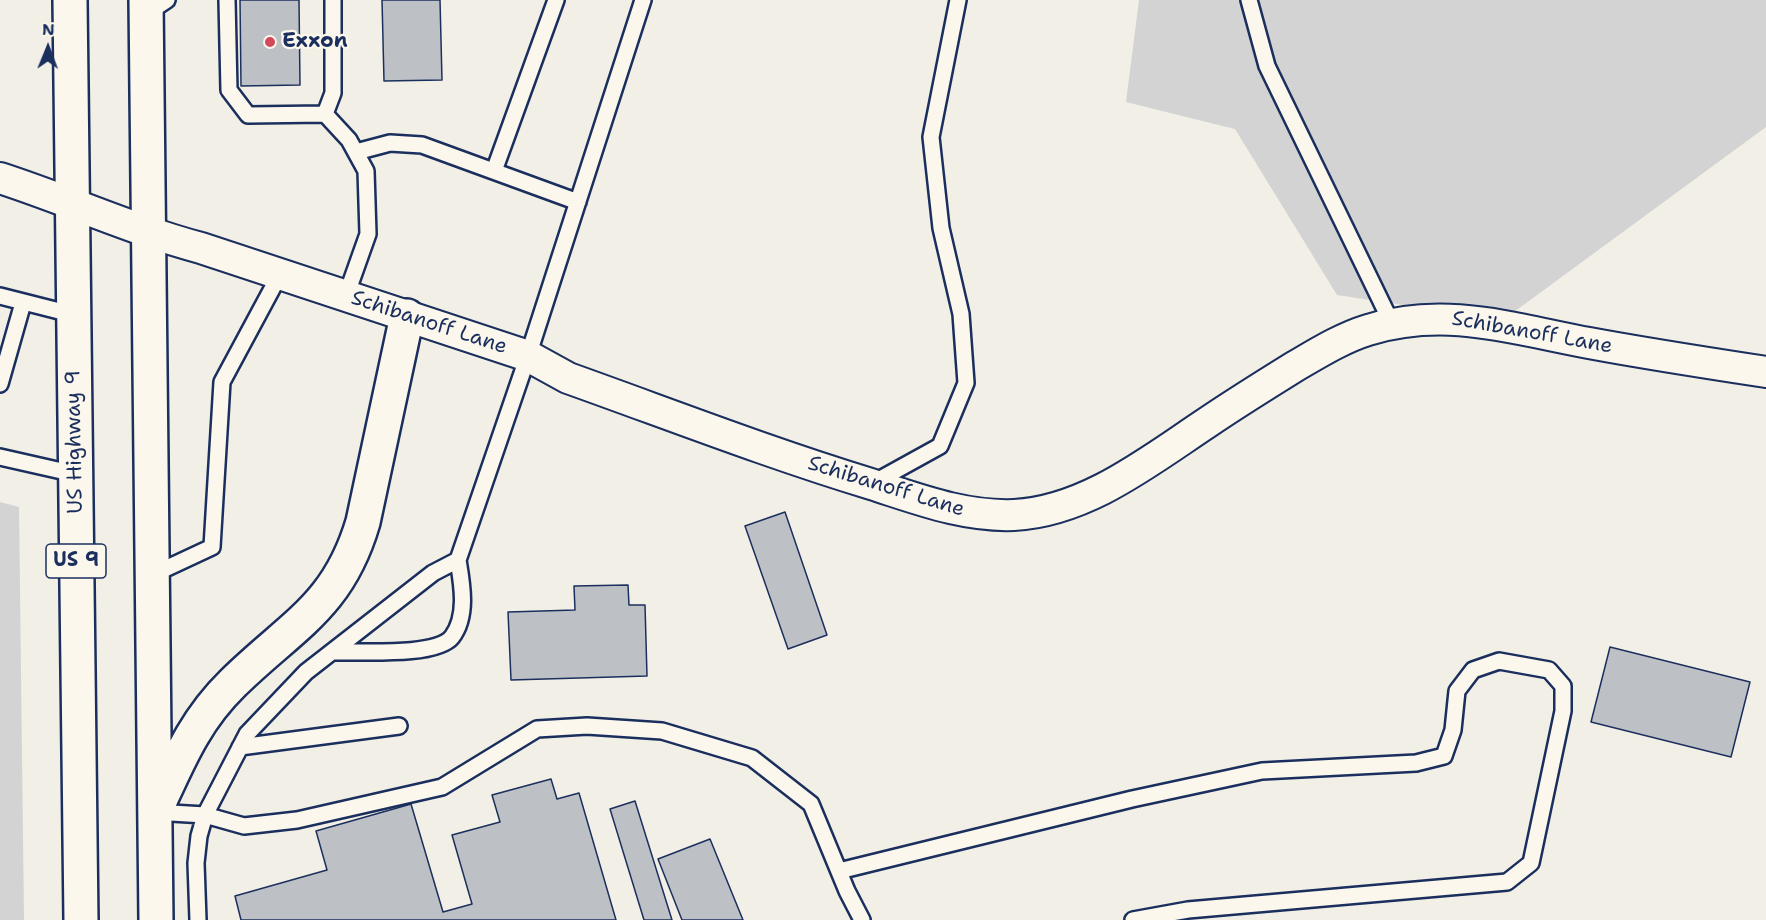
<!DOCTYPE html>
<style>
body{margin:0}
#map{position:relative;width:1766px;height:920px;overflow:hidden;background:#f2efe6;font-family:"Shantell Sans",sans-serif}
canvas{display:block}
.north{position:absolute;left:18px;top:18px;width:60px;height:60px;-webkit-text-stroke:4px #fbf7ec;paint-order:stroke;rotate:1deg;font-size:16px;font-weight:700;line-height:24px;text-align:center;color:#1b2f5e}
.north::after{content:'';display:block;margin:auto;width:21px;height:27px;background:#1b2f5e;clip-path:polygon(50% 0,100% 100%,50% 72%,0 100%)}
</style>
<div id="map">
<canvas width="1766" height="920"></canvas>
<div class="north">N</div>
</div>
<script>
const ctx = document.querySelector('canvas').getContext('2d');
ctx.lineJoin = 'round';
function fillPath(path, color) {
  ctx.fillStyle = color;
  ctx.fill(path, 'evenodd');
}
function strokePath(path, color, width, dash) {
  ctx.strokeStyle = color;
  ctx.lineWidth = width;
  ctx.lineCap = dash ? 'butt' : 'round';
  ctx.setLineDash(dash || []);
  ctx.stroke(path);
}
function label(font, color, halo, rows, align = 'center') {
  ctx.font = font + ' "Shantell Sans",sans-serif';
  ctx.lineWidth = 4.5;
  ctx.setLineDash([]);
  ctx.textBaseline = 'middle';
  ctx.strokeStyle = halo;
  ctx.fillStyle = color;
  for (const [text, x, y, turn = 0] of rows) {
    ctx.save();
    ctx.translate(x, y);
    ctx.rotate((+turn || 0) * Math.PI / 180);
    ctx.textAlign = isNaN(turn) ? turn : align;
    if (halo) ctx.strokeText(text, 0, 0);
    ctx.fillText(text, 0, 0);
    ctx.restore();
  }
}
const green = new Path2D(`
 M1139,0H1766V127L1503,320L1337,295L1235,129L1126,102Z
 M0,502L19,507L24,920H0Z`);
const building = new Path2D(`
 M240,0H299L300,85L241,86Z
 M382,0H440L442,80L384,81Z
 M785,512L827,635L788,649L745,526Z
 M628,585L629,605H645L647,676L511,680L508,612L575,610L574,586Z
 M1610,647L1750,682L1731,757L1591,722Z
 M551,779L557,799L579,793L616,920H241L235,896L327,870L316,831L411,804L443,912L472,904L452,835L500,822L492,795Z
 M635,801L672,920H644L610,809Z
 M710,839L743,920H682L658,859Z`);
const service = new Path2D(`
 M227,0L229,90L248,115L325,114L349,140L366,171L368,234L346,296
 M1249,0L1267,66L1392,324
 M146,14L167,0
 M325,114L333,93V0
 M356,152L390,143L422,145L578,202
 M494,171L556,0
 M0,296L75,315
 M0,384L23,303
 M0,457L75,474
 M873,483L940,446L966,383L961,314L941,228L931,137L958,0
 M152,575L212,547L222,382L280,274
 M335,652C360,651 436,657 452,637C468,616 462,584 458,560L528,356L643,0
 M240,747L399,726
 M154,812L205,815L244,826L297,820L442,787L537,729L587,726L662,731L752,758L811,804L847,891L862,920
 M839,871L1132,799L1262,771L1416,763L1444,756L1453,730L1457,691L1473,670L1499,661L1549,670L1563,686V711L1531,863L1507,882L1188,910L1133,920
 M198,920L196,863L199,836L205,815L247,734L306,672L433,573L458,560`);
const minor = new Path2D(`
 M0,178C68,200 133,230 201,248L528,356L568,378C669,414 769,453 871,484C918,499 964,517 1014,515C1087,511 1149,461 1208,422C1236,403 1265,385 1294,367C1318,353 1342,338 1368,330C1446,306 1513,329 1589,343C1648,354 1707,363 1766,372`);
const trunk = new Path2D(`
 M70,0L81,920
 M146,0L156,920
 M159,803C180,757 196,719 233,683C292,625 338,607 363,522L407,316`);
const markers = [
 [270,42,6,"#d1495b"]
];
const shields = [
 [76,561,60]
];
const shieldNames = [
 ["US 9",76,561]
];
const poiNames = [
 ["Exxon",282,42]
];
const streetNames = [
 ["Schibanoff Lane",429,323,18],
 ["Schibanoff Lane",1532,333,10],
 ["US Highway 9",75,442,-91],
 ["Schibanoff Lane",886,487,17]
];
fillPath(green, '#d2d3d2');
fillPath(building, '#bdc0c4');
strokePath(building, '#1b2f5e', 1.5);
strokePath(service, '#1b2f5e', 20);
strokePath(minor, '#1b2f5e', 34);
strokePath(trunk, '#1b2f5e', 38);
strokePath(service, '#fbf7ec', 15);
strokePath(minor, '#fbf7ec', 30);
strokePath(trunk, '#fbf7ec', 33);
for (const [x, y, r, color] of markers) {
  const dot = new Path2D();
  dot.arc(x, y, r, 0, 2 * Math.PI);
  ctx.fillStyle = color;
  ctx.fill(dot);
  strokePath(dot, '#fbf7ec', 2);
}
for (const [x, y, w] of shields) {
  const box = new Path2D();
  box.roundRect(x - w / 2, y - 17, w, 34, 4.5);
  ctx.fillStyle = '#fbf7ec';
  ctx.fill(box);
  strokePath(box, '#1b2f5e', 1.5);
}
label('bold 20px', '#1b2f5e', null, shieldNames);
label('bold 21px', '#1b2f5e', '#fbf7ec', poiNames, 'left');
label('21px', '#1b2f5e', '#fbf7ec', streetNames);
</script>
